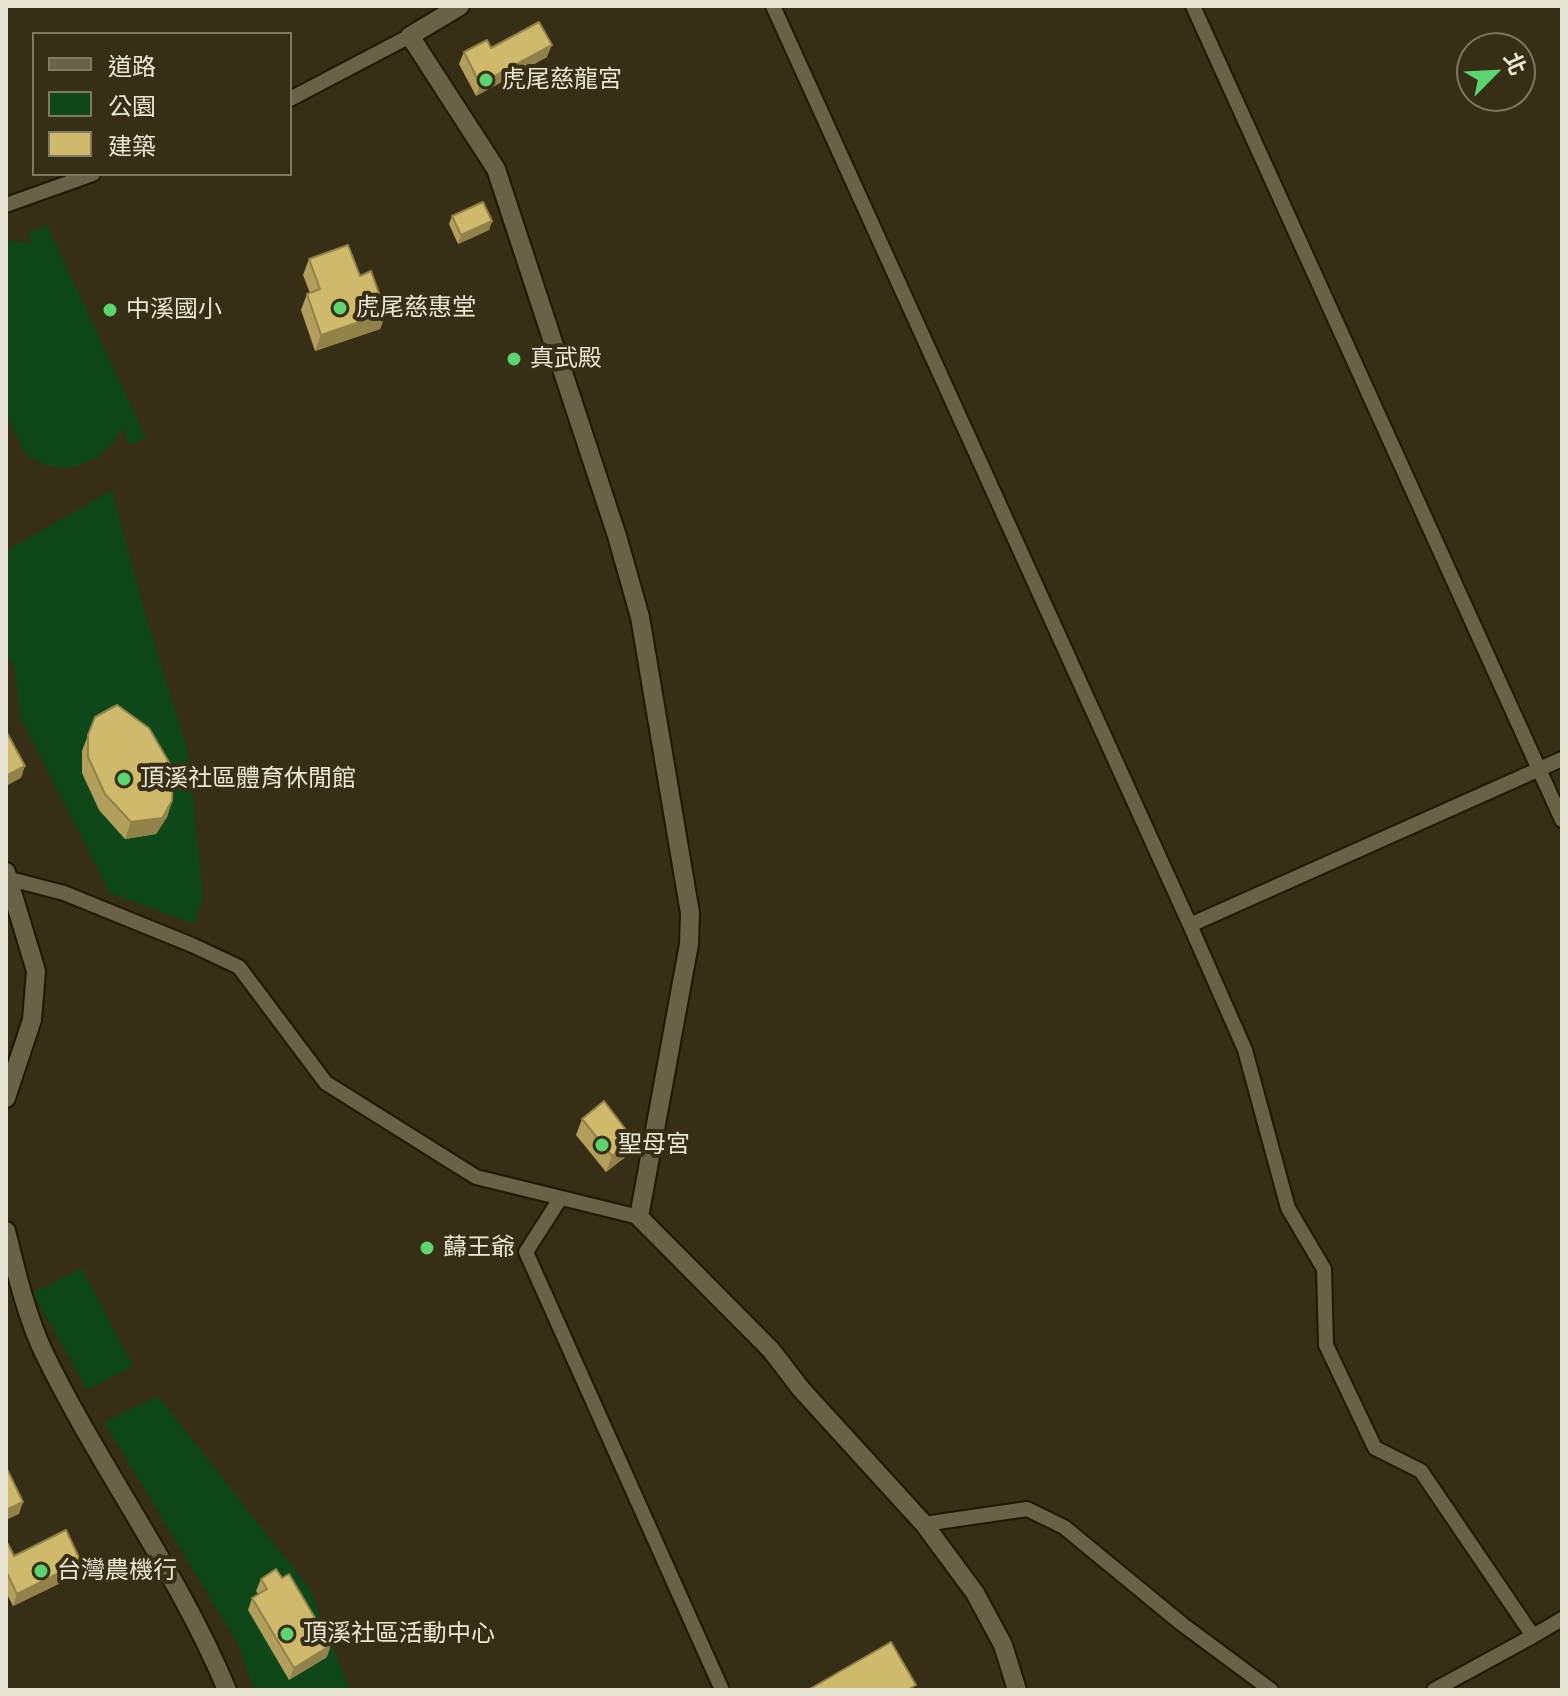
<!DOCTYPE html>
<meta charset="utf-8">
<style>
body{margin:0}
#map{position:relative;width:1568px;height:1696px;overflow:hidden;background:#372f15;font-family:"Noto Sans","Noto Sans TC",sans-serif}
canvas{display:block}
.frame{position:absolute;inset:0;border:8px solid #eae6d6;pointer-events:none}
.legend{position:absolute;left:32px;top:32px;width:260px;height:144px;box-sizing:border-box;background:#372f15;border:2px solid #7f7862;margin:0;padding:10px 14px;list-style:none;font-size:24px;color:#eae6d6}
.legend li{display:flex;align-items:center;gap:16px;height:40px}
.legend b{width:40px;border:2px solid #7f7862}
.north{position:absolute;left:1456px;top:32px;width:80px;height:80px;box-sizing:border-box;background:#372f15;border:2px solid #7f7862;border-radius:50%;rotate:66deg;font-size:22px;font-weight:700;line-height:32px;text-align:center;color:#eae6d6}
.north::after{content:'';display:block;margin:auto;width:28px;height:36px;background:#5ad56f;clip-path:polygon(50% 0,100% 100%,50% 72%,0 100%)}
</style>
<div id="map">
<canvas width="1568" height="1696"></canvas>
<div class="frame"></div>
<ul class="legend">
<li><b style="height:10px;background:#6a6247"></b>道路</li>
<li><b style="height:22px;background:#0f4818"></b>公園</li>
<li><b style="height:22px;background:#cfb96a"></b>建築</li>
</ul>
<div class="north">北</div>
</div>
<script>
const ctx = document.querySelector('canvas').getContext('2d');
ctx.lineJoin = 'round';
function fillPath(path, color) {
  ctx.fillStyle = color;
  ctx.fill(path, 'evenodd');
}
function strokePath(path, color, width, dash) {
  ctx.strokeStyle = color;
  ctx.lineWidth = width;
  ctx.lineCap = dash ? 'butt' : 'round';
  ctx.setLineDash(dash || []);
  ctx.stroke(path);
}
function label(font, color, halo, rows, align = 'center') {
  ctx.font = font + ' "Noto Sans","Noto Sans TC",sans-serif';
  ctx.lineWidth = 8;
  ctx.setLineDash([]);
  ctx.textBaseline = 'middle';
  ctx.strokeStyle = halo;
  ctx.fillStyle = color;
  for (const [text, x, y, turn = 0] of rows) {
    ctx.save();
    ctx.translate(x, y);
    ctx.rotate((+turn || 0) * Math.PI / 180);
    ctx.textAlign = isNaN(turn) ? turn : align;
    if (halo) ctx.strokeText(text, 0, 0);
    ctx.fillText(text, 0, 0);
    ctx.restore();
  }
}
const green = new Path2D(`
 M47,225L146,438L130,445L122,428L111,445L98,457L78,466L59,468L43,464L25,454L6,414V240L32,244L28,233Z
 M112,490L143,607L188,752L203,897L194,924L110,893L21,719L14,666L6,654V551Z
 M82,1268L133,1366L87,1390L33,1293Z
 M158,1396L309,1588L350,1690H254L238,1644L104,1422Z`);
const street = new Path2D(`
 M773,6L1190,925L1562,759
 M1193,6L1562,820
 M290,99L410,36
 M6,205L93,174
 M10,879L64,893L192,945L239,967L326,1083L476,1177L639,1217
 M1190,925L1245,1050L1288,1208L1324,1269L1326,1345L1375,1448L1421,1471L1533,1636L1434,1690
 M560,1199L526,1252L722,1690
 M924,1524L1027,1509L1064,1527L1182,1624L1271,1690
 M1533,1636L1562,1619`);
const secondary = new Path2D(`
 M460,6L410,36L496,169L617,536L640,617L690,913L689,944L639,1217L771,1350L801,1389L924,1524L975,1593L1003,1645L1017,1690
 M6,872L36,971L32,1020L6,1098
 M6,1231C16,1271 26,1315 44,1353C100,1468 178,1572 227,1690`);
const wall = new Path2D(`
 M491,48L547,57L476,96L459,64L464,52Z
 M452,216L492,221L489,230L458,244L449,224Z
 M309,259L360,276L386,313L380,329L315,351L301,310L307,294L310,293L303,275Z
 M95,717L172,801L167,817L156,834L125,839L99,810L82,773V751Z
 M582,1119L628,1155L606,1172L576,1135Z
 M6,1544L14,1556L81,1562L77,1575L13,1606L6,1592Z
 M261,1579L327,1657L289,1680L248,1610L252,1598L258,1594L256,1591Z`);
const shadedWall = new Path2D(`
 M552,45L547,57L476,96L480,84Z
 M492,221L489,230L458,244L461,235Z
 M386,313L380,329L315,351L321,335Z
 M25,766L21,778L6,786V776Z
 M172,801L167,817L156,834L125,839L131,822Z
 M633,1139L628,1155L606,1172L612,1156Z
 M23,1502L19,1514L6,1520V1510Z
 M81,1562L77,1575L13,1606L17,1594Z
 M331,1645L327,1657L289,1680L294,1668Z`);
const building = new Path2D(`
 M539,22L552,45L480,84L464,52L487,40L491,48Z
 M483,202L492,221L461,235L452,216Z
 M348,245L360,276L371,271L386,313L321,335L307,294L320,289L309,259Z
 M117,705L149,728L173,769L172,801L162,818L131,822L105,794L88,757V735L95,717Z
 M6,731L25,766L6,776Z
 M604,1101L633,1139L612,1156L582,1119Z
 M6,1467L23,1502L6,1510Z
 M66,1530L81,1562L17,1594L6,1571V1544H8L14,1556Z
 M276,1569L282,1578L289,1574L331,1645L294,1668L252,1598L267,1589L261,1579Z
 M891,1642L916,1685L907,1690H808Z`);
const markers = [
 [486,80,8,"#5ad56f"],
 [340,308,8,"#5ad56f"],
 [110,310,8,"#5ad56f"],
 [514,359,8,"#5ad56f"],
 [124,779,8,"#5ad56f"],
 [602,1145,8,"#5ad56f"],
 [427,1248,8,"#5ad56f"],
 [41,1571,8,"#5ad56f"],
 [287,1634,8,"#5ad56f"]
];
const poiNames = [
 ["虎尾慈龍宮",502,80],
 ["虎尾慈惠堂",356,308],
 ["中溪國小",126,310],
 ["真武殿",530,359],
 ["頂溪社區體育休閒館",140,779],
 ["聖母宮",618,1145],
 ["蘬王爺",443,1248],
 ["台灣農機行",57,1571],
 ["頂溪社區活動中心",303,1634]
];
fillPath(green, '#0f4818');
strokePath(street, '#1e1700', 18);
strokePath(secondary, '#1e1700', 22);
strokePath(street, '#6a6247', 14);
strokePath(secondary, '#6a6247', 18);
fillPath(wall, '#b29f5b');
fillPath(shadedWall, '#91824a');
fillPath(building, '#cfb96a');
strokePath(building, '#91824a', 2);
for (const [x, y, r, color] of markers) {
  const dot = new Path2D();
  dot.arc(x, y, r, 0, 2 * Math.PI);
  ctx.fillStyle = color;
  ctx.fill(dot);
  strokePath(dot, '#372f15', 3);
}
label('24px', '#eae6d6', '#372f15', poiNames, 'left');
</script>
